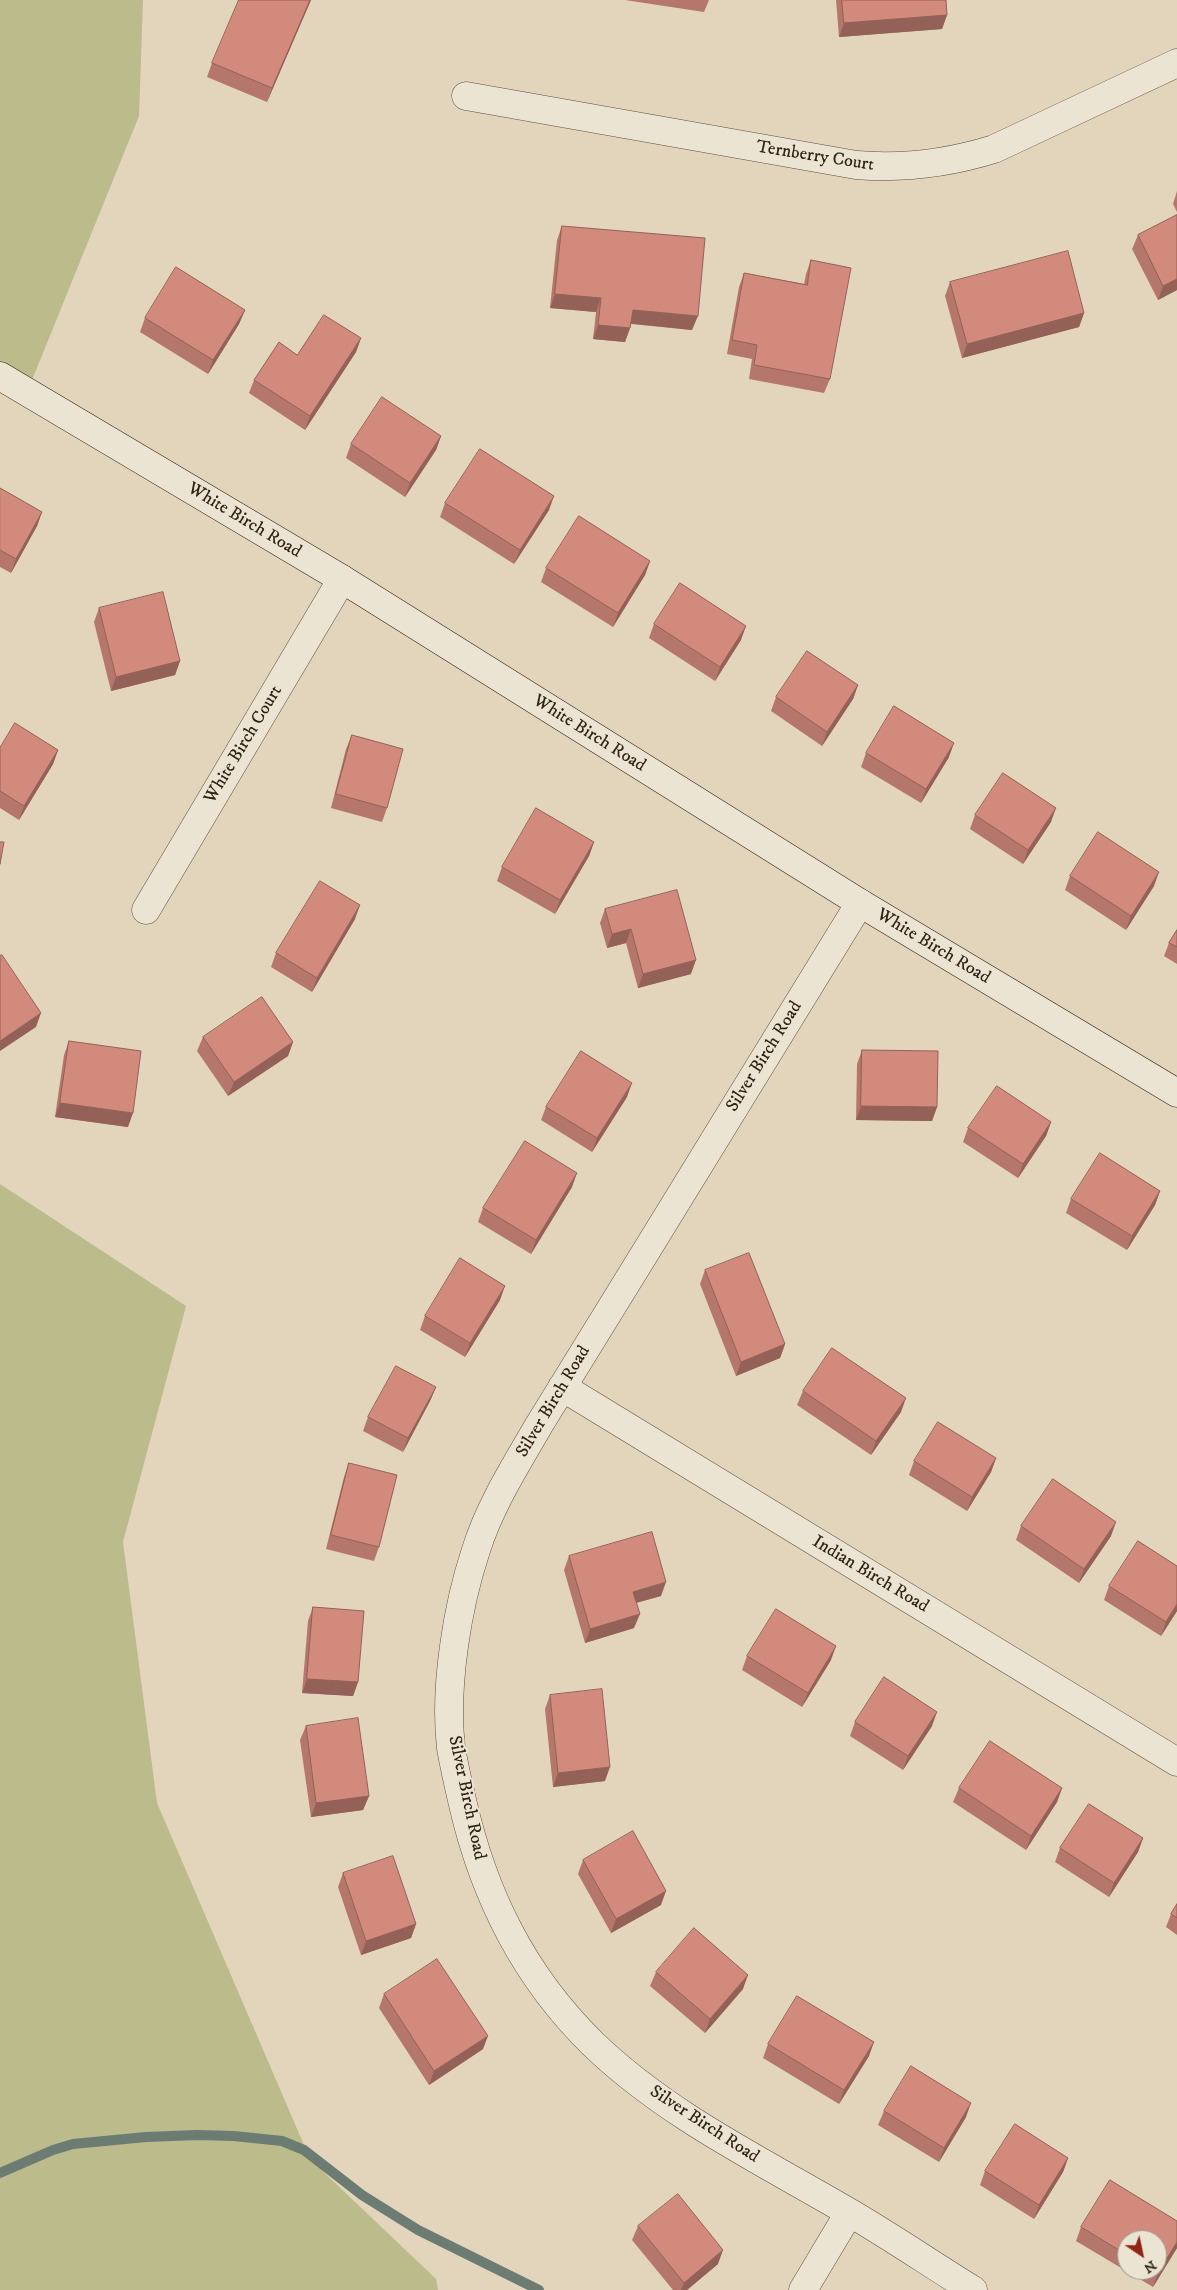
<!DOCTYPE html>
<style>
body{margin:0}
#map{position:relative;width:1177px;height:2290px;overflow:hidden;background:#e2d5bc;font-family:"IM FELL DW Pica",serif}
canvas{display:block}
.north{position:absolute;left:1117px;top:2230px;width:50px;height:50px;box-sizing:border-box;background:#ece4d3;border:1px solid #a09786;border-radius:50%;rotate:146deg;font-size:14px;font-weight:700;line-height:20px;text-align:center;color:#2f2312}
.north::after{content:'';display:block;margin:auto;width:18px;height:22px;background:#8f2418;clip-path:polygon(50% 0,100% 100%,50% 72%,0 100%)}
</style>
<div id="map">
<canvas width="1177" height="2290"></canvas>
<div class="north">N</div>
</div>
<script>
const ctx = document.querySelector('canvas').getContext('2d');
ctx.lineJoin = 'round';
function fillPath(path, color) {
  ctx.fillStyle = color;
  ctx.fill(path, 'evenodd');
}
function strokePath(path, color, width, dash) {
  ctx.strokeStyle = color;
  ctx.lineWidth = width;
  ctx.lineCap = dash ? 'butt' : 'round';
  ctx.setLineDash(dash || []);
  ctx.stroke(path);
}
function label(font, color, halo, rows, align = 'center') {
  ctx.font = font + ' "IM FELL DW Pica",serif';
  ctx.lineWidth = 4;
  ctx.setLineDash([]);
  ctx.textBaseline = 'middle';
  ctx.strokeStyle = halo;
  ctx.fillStyle = color;
  for (const [text, x, y, turn = 0] of rows) {
    ctx.save();
    ctx.translate(x, y);
    ctx.rotate((+turn || 0) * Math.PI / 180);
    ctx.textAlign = isNaN(turn) ? turn : align;
    if (halo) ctx.strokeText(text, 0, 0);
    ctx.fillText(text, 0, 0);
    ctx.restore();
  }
}
const green = new Path2D(`
 M0,0H143L139,116L30,385L0,368Z
 M0,1184L186,1306L123,1542L157,1803L310,2159L436,2279L438,2290H0Z`);
const stream = new Path2D(`
 M0,2173L53,2150L73,2144L146,2137L197,2135L234,2136L282,2141L304,2150L362,2195L418,2230L539,2290`);
const street = new Path2D(`
 M466,96L856,165C903,169 949,163 994,149L1177,63
 M860,903C788,1020 716,1137 645,1253C609,1311 574,1368 539,1425C516,1465 490,1505 476,1550C457,1607 444,1688 451,1748C454,1765 458,1783 462,1800C483,1894 523,1975 592,2043C665,2114 760,2160 847,2211C890,2236 931,2264 973,2290
 M146,910L342,579
 M562,1387L1177,1762
 M803,2290L849,2213`);
const secondary = new Path2D(`
 M0,376L342,579L860,903L1177,1093`);
const wall = new Path2D(`
 M311,0L267,102L207,77L212,63Z
 M625,0H709L704,12Z
 M836,0H946L947,15L942,29L839,37Z
 M1177,191V212L1173,204Z
 M1177,215V290L1158,300L1132,249L1138,235Z
 M562,226L692,330L631,324L630,328L625,342L593,339L596,312L550,308L557,240Z
 M811,260L830,379L824,393L749,379L752,359L727,354L739,287L744,273L804,284L806,274Z
 M950,282L1084,313L1079,327L962,358L945,296Z
 M245,310L239,324L208,374L140,332L145,318Z
 M361,338L356,352L305,430L249,393L254,380L297,355Z
 M441,436L436,450L405,497L346,458L351,444Z
 M0,488L42,512L37,526L11,573L0,567Z
 M445,503L549,510L514,564L440,517Z
 M650,561L645,575L613,627L541,582L546,568Z
 M99,608L180,661L175,675L111,691L94,622Z
 M654,624L741,640L715,681L649,638Z
 M858,685L853,699L822,746L771,711L776,697Z
 M352,735L387,808L382,822L331,808L346,749Z
 M0,748L58,750L53,764L19,820L0,808Z
 M866,753L949,757L921,803L861,767Z
 M975,815L1051,822L1023,864L970,829Z
 M594,842L589,856L555,914L497,881L502,867Z
 M1070,876L1154,886L1126,930L1065,890Z
 M605,909L691,974L638,988L626,943L607,948L600,923Z
 M355,919L312,992L271,967L276,953Z
 M1177,930V964L1164,956L1169,943Z
 M203,1037L293,1042L288,1056L228,1096L197,1051Z
 M69,1041L128,1127L55,1117L64,1055Z
 M862,1050L937,1107L932,1121L856,1120L857,1064Z
 M627,1097L592,1152L541,1120L546,1107Z
 M1051,1122L1046,1136L1018,1178L963,1142L968,1128Z
 M572,1187L531,1254L478,1222L483,1208Z
 M1160,1191L1155,1205L1127,1250L1066,1213L1071,1199Z
 M705,1270L785,1344L780,1358L736,1376L700,1284Z
 M500,1300L465,1357L420,1330L425,1316Z
 M436,1387L430,1401L403,1452L363,1431L368,1417Z
 M803,1391L901,1412L871,1455L797,1405Z
 M996,1458L991,1472L967,1511L909,1475L914,1461Z
 M349,1463L379,1547L374,1561L326,1549L344,1477Z
 M1021,1526L1111,1536L1079,1583L1016,1540Z
 M569,1556L661,1596L636,1603L634,1628L585,1643L564,1570Z
 M1109,1586L1177,1611L1161,1636L1104,1600Z
 M313,1607L358,1682L353,1696L302,1693L308,1621Z
 M747,1656L831,1660L802,1707L742,1670Z
 M550,1695L605,1781L553,1787L545,1709Z
 M855,1722L932,1726L903,1770L850,1736Z
 M306,1726L369,1796L363,1810L311,1817L300,1740Z
 M959,1788H1062L1057,1802L1026,1850L953,1802Z
 M1143,1838L1138,1852L1109,1897L1055,1862L1060,1848Z
 M583,1860L661,1905L611,1933L578,1874Z
 M343,1873L416,1924L411,1938L361,1955L338,1887Z
 M1177,1904V1935L1166,1927L1171,1914Z
 M656,1972L743,1989L705,2033L650,1986Z
 M384,1994L483,2049L429,2085L379,2008Z
 M768,2044L869,2056L839,2104L763,2058Z
 M884,2111L966,2117L939,2162L878,2125Z
 M1068,2158L1063,2172L1034,2219L980,2185L985,2171Z
 M638,2226L718,2264L687,2290H673L632,2240Z
 M1081,2227L1177,2248L1153,2287L1076,2241ZM1127,2240L1157,2270H1127Z`);
const shadedWall = new Path2D(`
 M310,0H311L267,102L272,88Z
 M947,15L942,29L839,37L844,23Z
 M1177,279V290L1158,300L1163,286Z
 M555,294L601,298L596,312L550,308Z
 M245,310L239,324L208,374L213,360Z
 M633,310L698,316L692,330L627,323Z
 M1084,313L1079,327L962,358L967,344Z
 M598,325L630,328L625,342L593,339Z
 M361,338L356,352L305,430L310,416Z
 M441,436L436,450L405,497L410,483Z
 M554,496L549,510L514,564L520,550Z
 M42,512L37,526L11,573L16,559Z
 M650,561L645,575L613,627L618,613Z
 M746,626L741,640L715,681L720,667Z
 M180,661L175,675L111,691L116,677Z
 M858,685L853,699L822,746L827,732Z
 M954,743L949,757L921,803L926,789Z
 M58,750L53,764L19,820L24,806Z
 M1056,808L1051,822L1023,864L1028,850Z
 M594,842L589,856L555,914L560,900Z
 M1159,872L1154,886L1126,930L1131,916Z
 M360,905L355,919L312,992L317,978Z
 M631,929L626,943L607,948L612,934Z
 M696,960L691,974L638,988L643,974Z
 M41,1013L36,1027L0,1051V1041Z
 M293,1042L288,1056L228,1096L234,1082Z
 M632,1083L627,1097L592,1152L597,1138Z
 M60,1103L133,1113L128,1127L55,1117Z
 M861,1106L937,1107L932,1121L856,1120Z
 M1051,1122L1046,1136L1018,1178L1023,1164Z
 M577,1173L572,1187L531,1254L536,1240Z
 M1160,1191L1155,1205L1127,1250L1132,1236Z
 M505,1286L500,1300L465,1357L470,1343Z
 M785,1344L780,1358L736,1376L741,1362Z
 M436,1387L430,1401L403,1452L408,1438Z
 M906,1398L901,1412L871,1455L876,1441Z
 M996,1458L991,1472L967,1511L972,1497Z
 M1116,1522L1111,1536L1079,1583L1084,1569Z
 M666,1582L661,1596L628,1605L633,1592Z
 M1177,1604V1611L1161,1636L1166,1622Z
 M640,1614L634,1628L585,1643L590,1629Z
 M836,1646L831,1660L802,1707L808,1693Z
 M307,1679L358,1682L353,1696L302,1693Z
 M937,1712L932,1726L903,1770L908,1756Z
 M610,1767L605,1781L553,1787L558,1773Z
 M1062,1788L1057,1802L1026,1850L1031,1836Z
 M369,1796L363,1810L311,1817L316,1803Z
 M1143,1838L1138,1852L1109,1897L1114,1883Z
 M666,1891L661,1905L611,1933L616,1919Z
 M416,1924L411,1938L361,1955L366,1941Z
 M748,1975L743,1989L705,2033L710,2019Z
 M488,2036L483,2049L429,2085L434,2071Z
 M874,2042L869,2056L839,2104L844,2090Z
 M971,2103L966,2117L939,2162L944,2148Z
 M1068,2158L1063,2172L1034,2219L1039,2205Z
 M1177,2242V2248L1153,2287L1158,2273Z
 M723,2250L718,2264L687,2290H681L684,2283Z`);
const building = new Path2D(`
 M239,0H310L272,88L212,63Z
 M842,0H946L947,15L844,23Z
 M1177,215V279L1163,286L1138,235Z
 M562,226L705,238L698,316L633,310L630,328L598,325L601,298L555,294Z
 M1068,251L1084,313L967,344L950,282Z
 M811,260L851,268L830,379L754,365L757,345L732,340L744,273L807,285Z
 M176,267L245,310L213,360L145,318Z
 M324,315L361,338L310,416L254,380L279,342L297,355Z
 M382,397L441,436L410,483L351,444Z
 M480,449L554,496L520,550L445,503Z
 M0,488L42,512L16,559L0,550Z
 M579,516L650,561L618,613L546,568Z
 M680,583L746,626L720,667L654,624Z
 M163,592L180,661L116,677L99,608Z
 M807,651L858,685L827,732L776,697Z
 M894,706L954,743L926,789L866,753Z
 M15,723L58,750L24,806L0,791V748Z
 M352,735L403,749L387,808L336,794Z
 M1003,773L1056,808L1028,850L975,815Z
 M536,808L594,842L560,900L502,867Z
 M1098,832L1159,872L1131,916L1070,876Z
 M0,842H4L0,864Z
 M320,881L360,905L317,978L276,953Z
 M677,890L696,960L643,974L631,929L612,934L605,909Z
 M1177,930V947L1169,943Z
 M2,955L41,1013L0,1041V956Z
 M262,997L293,1042L234,1082L203,1037Z
 M69,1041L141,1051L133,1113L60,1103Z
 M862,1050L938,1051L937,1107L861,1106Z
 M581,1051L632,1083L597,1138L546,1107Z
 M997,1086L1051,1122L1023,1164L968,1128Z
 M525,1141L577,1173L536,1240L483,1208Z
 M1100,1153L1160,1191L1132,1236L1071,1199Z
 M749,1253L785,1344L741,1362L705,1270Z
 M460,1258L505,1286L470,1343L425,1316Z
 M832,1348L906,1398L876,1441L803,1391Z
 M396,1366L436,1387L408,1438L368,1417Z
 M938,1422L996,1458L972,1497L914,1461Z
 M349,1463L397,1475L379,1547L331,1535Z
 M1053,1479L1116,1522L1084,1569L1021,1526Z
 M652,1532L666,1582L633,1592L640,1614L590,1629L569,1556Z
 M1138,1541L1177,1566V1604L1166,1622L1109,1586Z
 M313,1607L364,1611L358,1682L307,1679Z
 M776,1609L836,1646L808,1693L747,1656Z
 M884,1677L937,1712L908,1756L855,1722Z
 M602,1689L610,1767L558,1773L550,1695Z
 M358,1718L369,1796L316,1803L306,1726Z
 M990,1741L1062,1788L1031,1836L959,1788Z
 M1089,1804L1143,1838L1114,1883L1060,1848Z
 M633,1831L666,1891L616,1919L583,1860Z
 M393,1856L416,1924L366,1941L343,1873Z
 M1177,1904V1918L1171,1914Z
 M694,1928L748,1975L710,2019L656,1972Z
 M437,1959L488,2036L434,2071L384,1994Z
 M797,1996L874,2042L844,2090L768,2044Z
 M911,2066L971,2103L944,2148L884,2111Z
 M1015,2124L1068,2158L1039,2205L985,2171Z
 M1110,2180L1177,2221V2242L1158,2273L1152,2270H1157V2240H1127V2255L1081,2227Z
 M678,2194L723,2250L684,2283L638,2226Z`);
const streetNames = [
 ["Ternberry Court",815,157,9],
 ["White Birch Road",244,521,31],
 ["White Birch Road",589,734,32],
 ["White Birch Court",244,745,-59],
 ["White Birch Road",933,947,31],
 ["Silver Birch Road",765,1057,-58],
 ["Silver Birch Road",554,1402,-59],
 ["Indian Birch Road",870,1575,31],
 ["Silver Birch Road",466,1798,78],
 ["Silver Birch Road",704,2125,33]
];
fillPath(green, '#bbbb8b');
strokePath(stream, '#6c7c73', 10);
strokePath(street, '#5c503c', 29);
strokePath(secondary, '#2f2312', 29);
strokePath(street, '#ece4d3', 28);
strokePath(secondary, '#ece4d3', 28);
fillPath(wall, '#b5776b');
fillPath(shadedWall, '#936157');
fillPath(building, '#d28a7c');
strokePath(building, '#936157', 1);
label('18px', '#2f2312', '#ece4d3', streetNames);
</script>
